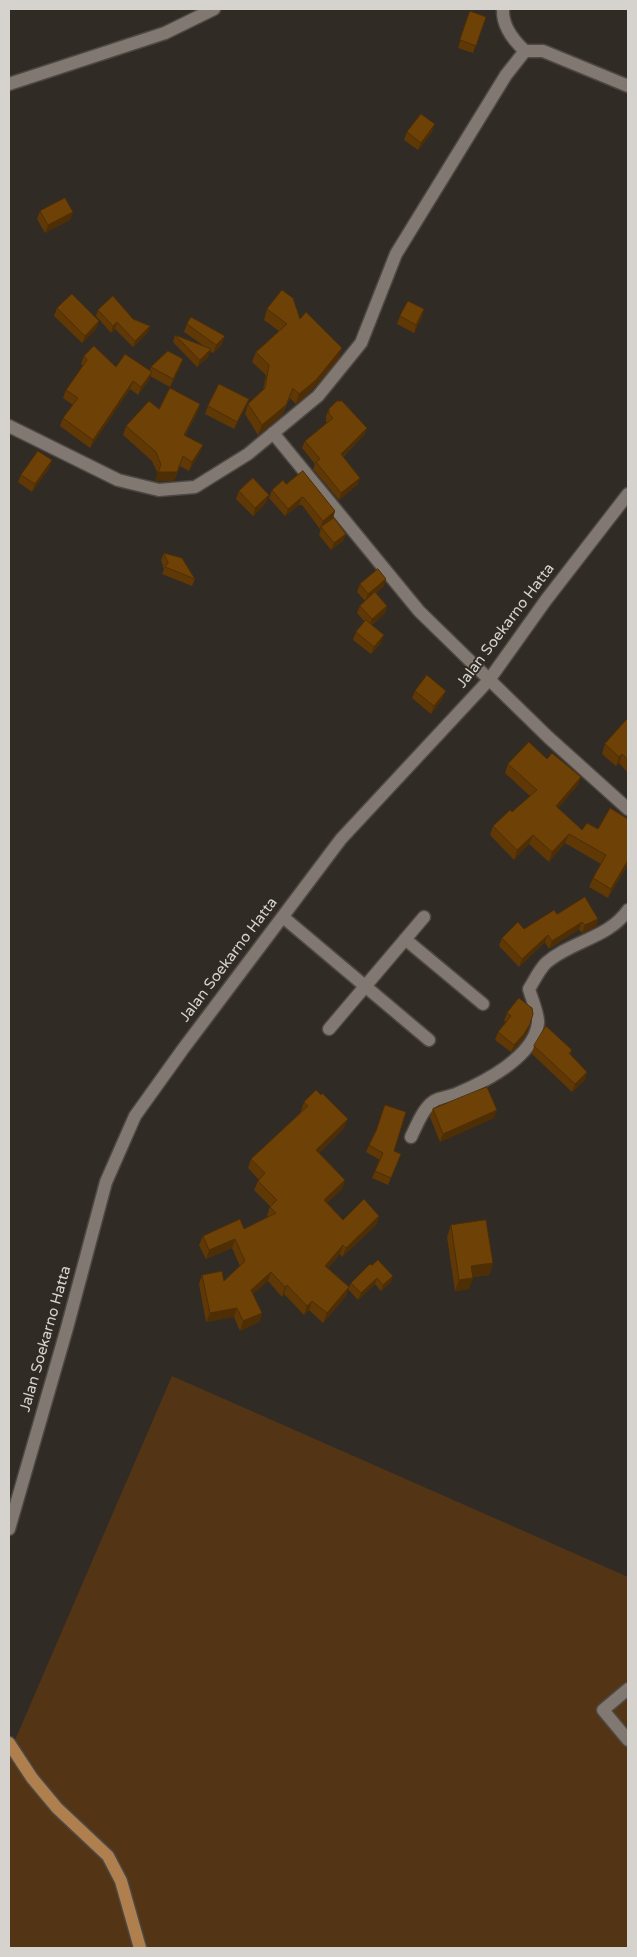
<!DOCTYPE html>
<style>
body{margin:0}
#map{position:relative;width:637px;height:1957px;overflow:hidden;background:#312b25;font-family:"Varela Round",sans-serif}
canvas{display:block}
.frame{position:absolute;inset:0;border:10px solid #d6d2ce;pointer-events:none}
</style>
<div id="map">
<canvas width="637" height="1957"></canvas>
<div class="frame"></div>
</div>
<script>
const ctx = document.querySelector('canvas').getContext('2d');
ctx.lineJoin = 'round';
function fillPath(path, color) {
  ctx.fillStyle = color;
  ctx.fill(path, 'evenodd');
}
function strokePath(path, color, width, dash) {
  ctx.strokeStyle = color;
  ctx.lineWidth = width;
  ctx.lineCap = dash ? 'butt' : 'round';
  ctx.setLineDash(dash || []);
  ctx.stroke(path);
}
function label(font, color, halo, rows, align = 'center') {
  ctx.font = font + ' "Varela Round",sans-serif';
  ctx.lineWidth = 4;
  ctx.setLineDash([]);
  ctx.textBaseline = 'middle';
  ctx.strokeStyle = halo;
  ctx.fillStyle = color;
  for (const [text, x, y, turn = 0] of rows) {
    ctx.save();
    ctx.translate(x, y);
    ctx.rotate((+turn || 0) * Math.PI / 180);
    ctx.textAlign = isNaN(turn) ? turn : align;
    if (halo) ctx.strokeText(text, 0, 0);
    ctx.fillText(text, 0, 0);
    ctx.restore();
  }
}
const green = new Path2D(`
 M172,1376L628,1577V1948H9V1754Z`);
const street = new Path2D(`
 M503,9C502,26 513,40 525,51
 M9,84L165,33L214,9
 M9,426L118,480L159,490L195,487L248,454L318,396L361,343L396,254L506,75L525,51H543L628,86
 M273,433L419,611L548,737L628,809
 M283,917L429,1040
 M405,939L483,1004
 M329,1029L424,917
 M411,1137C417,1125 423,1108 434,1101C440,1097 449,1097 456,1094C484,1082 534,1057 538,1023C539,1015 531,997 529,989C534,981 539,970 546,963C571,941 609,938 628,910
 M628,1689L603,1710L628,1740`);
const secondary = new Path2D(`
 M9,1529L67,1328L106,1182L135,1116L183,1049L341,839L489,680L546,600L628,494`);
const primary = new Path2D(`
 M9,1743L32,1778L57,1808L108,1856L121,1881L140,1948`);
const wall = new Path2D(`
 M470,11L486,17L473,53L458,48Z
 M407,132H432L418,150L404,140Z
 M40,211L73,212L70,220L45,233L37,219Z
 M57,308L99,321L96,329L82,343L54,316Z
 M267,309L300,319L339,358L312,390L296,404L290,398L282,415L258,435L245,414L248,404L263,390L266,375L252,362L256,352L279,331L264,320Z
 M424,309L422,317L414,333L397,324L400,316Z
 M98,310L133,319L150,326L148,332L133,347L115,329L111,333L96,316Z
 M187,324L222,344L213,353L210,351L208,357L197,367L173,342L175,335L204,346L184,332Z
 M84,356L116,367L150,371L151,367H180L170,387L150,376L149,380L138,395L130,389L90,448L60,426L63,418L73,405L63,398L66,390L83,366L81,364Z
 M249,399L246,407L234,429L205,414L208,406Z
 M200,404L197,413L185,436L203,445L199,454L189,471L180,466L174,481H155L158,474L152,461L123,435L126,426L159,409Z
 M329,409L367,428L364,435L343,457L360,478L357,485L339,500L313,469L315,464L302,448L305,441L327,423L326,421V416Z
 M52,460L49,468L32,492L18,482L21,475Z
 M286,484L335,511L333,518L346,534L343,541L331,550L319,535L321,528L320,529L302,505H299L285,516L269,498L272,490Z
 M239,491L266,503L253,516L236,499Z
 M164,553L195,579L192,586L162,574L164,569L161,560Z
 M360,584L384,586L376,593L387,606L385,613L372,625L381,643L371,654L353,640L356,632L365,622L357,613L360,606L365,601L357,592Z
 M415,691L443,698L431,714L412,698Z
 M628,718V773L619,763L616,766L602,754L605,744Z
 M547,759L581,777L577,786L558,808L582,830L598,829L628,819V864L608,898L589,887L593,878L601,864L565,843L549,862L529,844L514,860L490,835L493,826L512,812L530,796L505,773L508,764Z
 M557,914L598,919L596,927L582,933L579,929L549,949L545,942L519,967L499,946L502,938L524,929Z
 M507,1013L530,1024L527,1032L521,1042L511,1052L495,1040L498,1032L506,1022L504,1021Z
 M534,1046L572,1050L570,1055L587,1072L585,1080L572,1092L532,1054Z
 M304,1102L344,1128L319,1153L345,1180L342,1189L327,1203L343,1220L379,1216L376,1225L342,1257L340,1254L328,1268L349,1287L351,1283L372,1265L393,1276L390,1283L381,1291L375,1284L358,1300L348,1289L346,1296L323,1323L309,1310L304,1315L284,1294L282,1297L268,1281L253,1294L262,1313L259,1322L240,1331L234,1317L206,1322L199,1284L202,1275L224,1281L240,1266L232,1248L206,1259L199,1245L203,1236L244,1229L268,1217L267,1216L270,1206L254,1190L258,1181L259,1180L248,1168L251,1159L301,1112V1111Z
 M433,1109L494,1118L440,1142L430,1117Z
 M369,1145L394,1151L398,1161L388,1185L372,1178L380,1160L366,1152Z
 M451,1225L493,1263L489,1275L473,1277L469,1289L455,1291L447,1237Z`);
const shadedWall = new Path2D(`
 M435,124L432,132L418,150L421,143Z
 M73,212L70,220L45,233L48,225Z
 M424,309L422,317L414,333L416,325Z
 M99,321L96,329L82,343L85,336Z
 M117,322L115,329L111,333L113,326Z
 M150,326L148,332L133,347L135,341Z
 M225,336L222,344L213,353L216,345Z
 M342,348L339,358L312,390L296,404L299,394Z
 M211,349L208,357L197,367L200,360Z
 M183,359L180,367L170,387L173,379Z
 M152,372L149,380L138,395L141,387Z
 M133,381L130,389L90,448L93,440Z
 M293,388L282,415L258,435L262,425Z
 M249,399L246,407L234,429L237,422Z
 M200,404L197,413L180,444L184,435Z
 M367,428L364,435L338,461L341,454Z
 M203,445L199,454L189,471L192,462Z
 M52,460L49,468L32,492L35,484Z
 M158,472H177L174,481H155Z
 M360,478L357,485L339,500L341,493Z
 M269,495L266,503L253,516L255,508Z
 M302,497L299,505L285,516L288,509Z
 M335,511L333,518L320,529L323,521Z
 M346,534L343,541L331,550L334,543Z
 M386,579L384,586L365,602L368,594Z
 M387,606L385,613L369,627L372,619Z
 M384,635L381,643L371,654L374,647Z
 M446,691L443,698L431,714L434,706Z
 M622,754L619,763L616,766L619,757Z
 M581,777L577,786L552,816L556,806Z
 M569,834L565,843L549,862L552,852Z
 M533,835L529,844L514,860L517,850Z
 M628,860V864L608,898L611,889Z
 M598,919L596,927L582,933L585,925Z
 M582,922L579,929L549,949L552,941Z
 M548,935L545,942L519,967L522,959Z
 M530,1024L527,1032L521,1042L511,1052L514,1045Z
 M587,1072L585,1080L572,1092L575,1084Z
 M497,1110L494,1118L440,1142L443,1134Z
 M348,1119L344,1128L313,1159L316,1150Z
 M345,1180L342,1189L321,1209L324,1200Z
 M379,1216L376,1225L342,1257L346,1248Z
 M235,1239L232,1248L206,1259L209,1250Z
 M343,1245L340,1254L322,1275L325,1266Z
 M493,1263L489,1275L467,1278L471,1266Z
 M271,1272L268,1281L248,1299L251,1290Z
 M393,1276L390,1283L381,1291L383,1285Z
 M377,1278L375,1284L358,1300L361,1293Z
 M473,1278L469,1289L455,1291L459,1280Z
 M287,1285L284,1294L282,1297L285,1287Z
 M349,1287L346,1296L323,1323L327,1313Z
 M312,1301L309,1310L304,1315L307,1306Z
 M237,1308L234,1317L206,1322L210,1313Z
 M262,1313L259,1322L240,1331L243,1321Z`);
const building = new Path2D(`
 M470,11L486,17L476,46L460,40Z
 M421,114L435,124L421,143L407,132Z
 M65,198L73,212L48,225L40,211Z
 M282,290L293,298L300,319L306,312L342,348L316,380L299,394L293,388L286,405L262,425L248,404L265,388L269,365L256,352L287,324L267,309Z
 M72,294L99,321L85,336L57,308Z
 M113,296L133,319L150,326L135,341L117,322L113,326L98,310Z
 M408,301L424,309L416,325L400,316Z
 M191,317L225,336L216,345L187,324Z
 M175,335L211,349L200,360Z
 M94,346L116,367L125,354L152,372L141,387L133,381L93,440L63,418L78,398L66,390L87,360L84,356Z
 M168,351L183,359L173,379L151,367Z
 M219,384L249,399L237,422L208,406Z
 M170,388L200,404L184,435L203,445L192,462L183,456L177,472H158L161,465L156,452L126,426L149,401L159,409Z
 M337,401H342L367,428L341,454L360,478L341,493L316,462L320,459L305,441L333,418L329,414V409Z
 M38,451L52,460L35,484L21,475Z
 M303,471L335,511L323,521L304,498L302,497L288,509L272,490L283,480L286,484Z
 M253,478L269,495L255,508L239,491Z
 M334,518L346,534L334,543L321,527Z
 M164,553L182,558L195,579L165,567L168,563Z
 M378,569L386,579L368,594L360,584Z
 M375,592L387,606L372,619L360,606Z
 M366,620L384,635L374,647L356,632Z
 M427,675L446,691L434,706L415,691Z
 M628,718V760L622,754L619,757L605,744Z
 M529,742L547,759L552,753L581,777L556,806L582,830L587,823L598,829L610,808L628,819V860L611,889L593,878L606,855L569,834L552,852L533,835L517,850L493,826L510,810L512,812L537,790L508,764Z
 M585,897L598,919L585,925L582,922L552,941L548,935L522,959L502,938L518,922L524,929L554,910L557,914Z
 M519,998L532,1008L533,1014L530,1024L524,1034L514,1045L498,1032L511,1016L507,1013Z
 M546,1026L572,1050L569,1053L587,1072L575,1084L534,1046Z
 M487,1087L497,1110L443,1134L433,1109Z
 M316,1090L321,1095L322,1093L348,1119L316,1150L345,1180L324,1200L343,1220L364,1199L379,1216L346,1248L343,1245L325,1266L349,1287L327,1313L312,1301L307,1306L287,1285L285,1287L271,1272L251,1290L262,1313L243,1321L237,1308L210,1313L202,1275L222,1271L224,1281L245,1261L235,1239L209,1250L203,1236L240,1219L244,1229L276,1213L270,1207L277,1200L258,1181L265,1173L251,1159L308,1106L304,1102Z
 M385,1105L406,1112L394,1151L401,1154L391,1178L375,1171L383,1153L369,1145L376,1131Z
 M486,1220L493,1263L471,1266L473,1278L459,1280L451,1225Z
 M378,1260L393,1276L383,1285L377,1278L361,1293L351,1283L370,1264L372,1265Z`);
const streetNames = [
 ["Jalan Soekarno Hatta",506,626,-53],
 ["Jalan Soekarno Hatta",229,960,-53],
 ["Jalan Soekarno Hatta",46,1339,-74]
];
fillPath(green, '#533515');
strokePath(street, '#4e4844', 15);
strokePath(secondary, '#4e4844', 15);
strokePath(primary, '#4e4844', 15);
strokePath(street, '#807871', 12);
strokePath(secondary, '#807871', 12);
strokePath(primary, '#af804e', 12);
fillPath(wall, '#5f3806');
fillPath(shadedWall, '#4d2e05');
fillPath(building, '#6e4107');
strokePath(building, '#4d2e05', 1);
label('15px', '#d6d2ce', '#312b25', streetNames);
</script>
